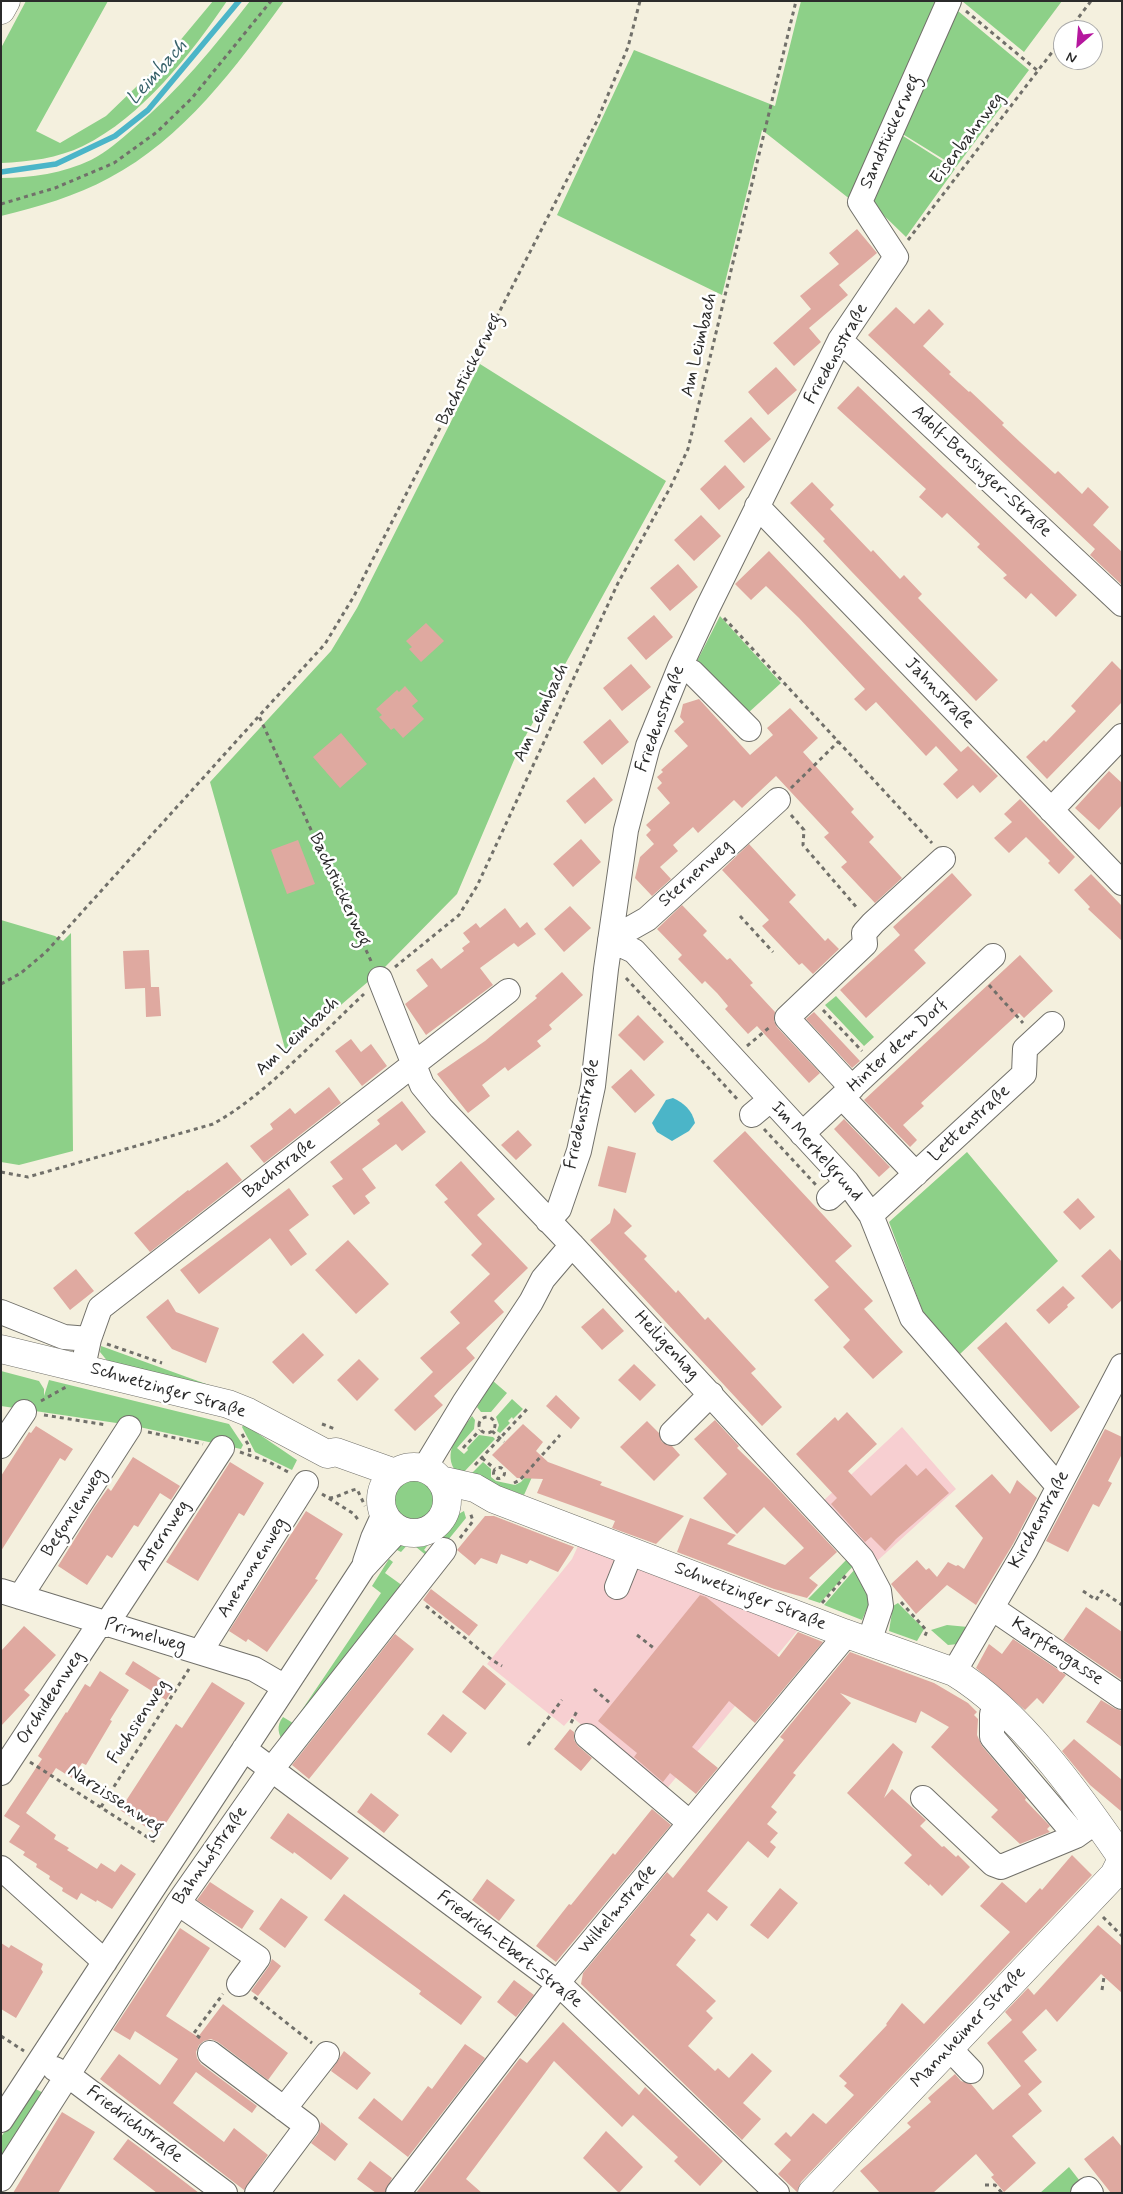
<!DOCTYPE html>
<meta charset="utf-8">
<style>
body{margin:0}
#map{position:relative;width:1123px;height:2194px;overflow:hidden;background:#f4f0de;font-family:Mynerve,sans-serif}
canvas{display:block}
.frame{position:absolute;inset:0;border:2px solid #2b2b2b;pointer-events:none}
.north{position:absolute;left:1053px;top:20px;width:50px;height:50px;box-sizing:border-box;background:#fff;border:1px solid #aaa;border-radius:50%;rotate:207deg;font-size:14px;font-weight:700;line-height:20px;text-align:center;color:#2b2b2b}
.north::after{content:'';display:block;margin:auto;width:18px;height:22px;background:#b5179e;clip-path:polygon(50% 0,100% 100%,50% 72%,0 100%)}
</style>
<div id="map">
<canvas width="1123" height="2194"></canvas>
<div class="frame"></div>
<div class="north">N</div>
</div>
<script>
const ctx = document.querySelector('canvas').getContext('2d');
ctx.lineJoin = 'round';
function fillPath(path, color) {
  ctx.fillStyle = color;
  ctx.fill(path, 'evenodd');
}
function strokePath(path, color, width, dash) {
  ctx.strokeStyle = color;
  ctx.lineWidth = width;
  ctx.lineCap = dash ? 'butt' : 'round';
  ctx.setLineDash(dash || []);
  ctx.stroke(path);
}
function label(font, color, halo, rows, align = 'center') {
  ctx.font = font + ' Mynerve,sans-serif';
  ctx.lineWidth = 5;
  ctx.setLineDash([]);
  ctx.textBaseline = 'middle';
  ctx.strokeStyle = halo;
  ctx.fillStyle = color;
  for (const [text, x, y, turn = 0] of rows) {
    ctx.save();
    ctx.translate(x, y);
    ctx.rotate((+turn || 0) * Math.PI / 180);
    ctx.textAlign = isNaN(turn) ? turn : align;
    if (halo) ctx.strokeText(text, 0, 0);
    ctx.fillText(text, 0, 0);
    ctx.restore();
  }
}
const built = new Path2D(`
 M902,1427L956,1489L876,1562L822,1502Z
 M578,1546L798,1630L664,1792L572,1717L564,1726L487,1664L572,1559Z`);
const green = new Path2D(`
 M26,1H108L36,131L60,143L106,116L163,61L213,1H227C191,54 142,117 83,146C58,158 29,162 1,163V48Z
 M250,1H284C236,67 183,139 109,178C76,196 38,207 1,216V178C31,178 64,173 91,160C107,152 120,140 134,128C178,91 214,47 250,1Z
 M801,1H940L851,200L762,130L722,295L557,215L634,50L775,106Z
 M962,1H1062L1024,52Z
 M958,11L1029,70L956,167L901,133Z
 M900,134L955,169L906,237L870,202Z
 M480,364L666,481L520,746L457,894L384,968L286,1052L210,782L331,651L357,608Z
 M720,616L781,683L748,713L694,667Z
 M1,920L55,936L63,941L71,933L73,1151L19,1165L1,1162Z
 M836,996L874,1037L864,1046L825,1005Z
 M967,1152L1058,1261L960,1354L923,1312L889,1222Z
 M101,1346L209,1385L208,1389L109,1363L100,1352Z
 M1,1371L39,1381L44,1389V1396L49,1380L229,1424L243,1445L241,1449L130,1425L1,1406Z
 M493,1381L507,1393L491,1412H481L477,1407Z
 M512,1399L523,1409L513,1419L512,1417L508,1421L510,1423L500,1433L497,1431L499,1425L496,1417Z
 M472,1416L475,1420L474,1429L457,1448L464,1454L468,1450L467,1448L479,1435L493,1437L495,1439L463,1473L454,1469C443,1449 461,1432 472,1416Z
 M244,1424L297,1460L292,1470L255,1452L242,1427Z
 M483,1462L491,1469V1477L496,1481L515,1485L521,1482L535,1466L536,1468L524,1495L469,1476Z
 M395 1500a20 20 0 1 1 40 0a20 20 0 1 1-40 0Z
 M464,1511L466,1518L444,1545L434,1537L424,1550L434,1558L427,1556L410,1542L401,1552L393,1548L401,1539C419,1541 433,1540 446,1527C452,1520 456,1515 464,1511Z
 M851,1555L854,1565L820,1603L808,1599Z
 M389,1559L393,1562L385,1573L403,1586L284,1743C278,1734 276,1726 283,1717L293,1723L381,1593L372,1586Z
 M855,1569L872,1597L862,1620L824,1605Z
 M898,1603L924,1629L917,1641L889,1631L893,1606Z
 M947,1625L968,1627L959,1644L948,1645L931,1630Z
 M34,2088L45,2094L1,2166V2137Z
 M1069,2167L1083,2185L1073,2193H1040Z`);
const water = new Path2D(`
 M673,1098C684,1103 692,1110 695,1123L689,1131L672,1141L657,1132L652,1123L666,1100Z`);
const stream = new Path2D(`
 M1,172L56,164L115,136L148,110L239,1`);
const building = new Path2D(`
 M857,229L877,253L839,285L848,295L809,328L821,342L794,366L773,343L811,309L800,296L839,264L829,253Z
 M896,307L914,324L929,309L944,324L923,346L951,372L949,374L969,392L970,391L1004,423L1002,425L1020,442L1055,474L1058,471L1082,494L1088,487L1109,507L1093,525L1122,552V585L1090,555L1095,549L868,335Z
 M776,367L797,390L768,415L748,392Z
 M858,386L1077,595L1056,617L1031,593L1026,599L1003,578L1007,575L977,547L980,544L947,513L942,518L919,497L926,489L837,408Z
 M751,417L771,439L744,463L724,441Z
 M725,465L745,487L719,510L700,489Z
 M812,482L834,505L830,509L871,552L873,550L900,579L904,575L922,594L918,598L998,680L976,701L851,571L823,541L825,539L790,503Z
 M701,515L721,536L694,561L674,540Z
 M769,551L961,752L968,746L998,776L980,793L973,785L957,799L943,784L958,770L936,746L926,756L876,702L866,711L854,699L865,689L799,618L766,586L751,600L735,584Z
 M678,564L698,587L670,611L650,588Z
 M654,615L673,637L646,660L627,638Z
 M426,623L444,641L421,662L409,649L412,647L406,641Z
 M1112,661L1122,671V702L1047,779L1026,757L1044,740L1046,742L1076,711L1071,706Z
 M631,664L651,687L622,711L603,688Z
 M405,686L418,701L412,706L424,719L403,738L394,728L391,730L379,717L382,715L376,709L397,690L399,692Z
 M699,699L750,755L773,735L767,728L790,708L818,738L803,752L854,809L851,812L874,837L869,842L902,878L875,903L841,867L847,862L824,837L829,833L776,776L742,808L734,800L698,833L693,827L673,845L678,851L660,867L671,879L652,896L635,878L640,857L654,844L646,835L651,830L646,825L670,803L657,788L662,783L657,777L663,772L661,770L688,746L674,731L684,722L680,717L683,704Z
 M610,719L629,742L602,765L583,742Z
 M341,733L367,764L340,788L313,757Z
 M1109,771L1122,783V805L1099,830L1075,808Z
 M594,777L613,800L585,824L566,801Z
 M1020,799L1075,857L1059,874L1048,863L1050,861L1026,837L1009,853L994,838L1012,822L1004,814Z
 M581,839L601,862L573,887L553,864Z
 M298,840L315,884L287,894L271,850Z
 M749,844L796,895L789,902L825,941L828,938L839,949L813,974L802,963L799,965L762,926L769,920L722,870Z
 M952,873L972,895L914,950L926,963L866,1018L840,990L900,935L893,927Z
 M1091,874L1122,906V941L1088,909L1090,907L1074,890Z
 M682,905L707,931L703,935L727,960L730,958L753,983L750,985L775,1012L774,1021L777,1027L820,1073L809,1083L757,1026L748,1034L725,1009L728,1006L717,993L705,981L702,984L678,959L682,955L657,929Z
 M570,906L591,928L564,952L544,929Z
 M505,908L520,928L527,922L536,934L518,947L514,943L480,968L493,985L426,1035L405,1004L428,986L416,970L432,958L441,969L464,951L462,948L470,942L463,933L476,923L480,928Z
 M149,950L151,987H159L161,1016L146,1017L145,988L125,989L123,951Z
 M1020,955L1053,991L1024,1018L1019,1013L921,1103L924,1106L903,1125L917,1140L910,1147L864,1100Z
 M562,972L583,995L549,1025L552,1029L537,1041L541,1046L508,1071L505,1067L482,1085L490,1096L468,1113L437,1074L485,1041L537,998L535,996Z
 M814,1012L860,1061L852,1068L806,1019Z
 M638,1015L664,1042L644,1061L618,1035Z
 M351,1039L361,1052L371,1044L387,1066L362,1086L335,1051Z
 M631,1069L655,1095L635,1113L611,1087Z
 M329,1087L341,1103L264,1163L250,1146L273,1129L270,1124L290,1108L295,1114Z
 M402,1101L426,1132L402,1151L396,1144L362,1169L376,1188L365,1196L370,1203L354,1215L332,1186L343,1179L330,1162L380,1124L377,1120Z
 M844,1119L890,1167L879,1177L834,1129Z
 M518,1130L532,1145L516,1160L501,1145Z
 M745,1131L852,1246L835,1261L873,1301L864,1309L903,1352L873,1379L843,1347L850,1340L814,1300L829,1287L713,1161Z
 M608,1146L636,1153L626,1193L598,1186Z
 M461,1161L495,1199L477,1215L528,1268L494,1301L504,1312L466,1348L475,1358L434,1396L443,1405L415,1431L394,1410L433,1372L420,1358L460,1323L450,1312L490,1274L471,1255L482,1244L444,1202L448,1199L435,1185Z
 M227,1162L242,1180L150,1252L134,1233L188,1190L189,1191Z
 M289,1188L309,1215L289,1230L307,1254L291,1266L270,1238L199,1294L180,1270Z
 M1078,1198L1095,1217L1080,1230L1063,1212Z
 M614,1208L632,1226L624,1233L647,1256L644,1259L676,1293L678,1290L705,1320L708,1317L756,1369L751,1373L782,1407L762,1426L590,1240L610,1223Z
 M348,1240L389,1284L356,1314L315,1270Z
 M1110,1249L1122,1262V1300L1112,1309L1081,1276Z
 M76,1269L94,1291L70,1310L53,1288Z
 M1063,1286L1075,1298L1067,1305L1068,1307L1049,1324L1036,1310Z
 M168,1299L176,1312L219,1328L206,1363L172,1349L146,1317Z
 M603,1308L624,1331L602,1350L581,1327Z
 M1006,1322L1080,1407L1051,1432L977,1348Z
 M303,1333L324,1355L293,1384L272,1362Z
 M359,1359L379,1379L357,1401L337,1380Z
 M634,1364L656,1385L640,1401L618,1380Z
 M556,1395L580,1418L571,1429L546,1406Z
 M847,1412L877,1444L848,1471L871,1496L906,1464L917,1476L926,1468L949,1493L896,1539L885,1551L871,1537L865,1542L831,1504L837,1498L796,1454L835,1417L838,1421Z
 M715,1420L739,1446L737,1448L771,1481L837,1552L809,1578L818,1585L807,1598L774,1589L677,1552L690,1518L736,1535L727,1544L785,1565L804,1548L764,1507L737,1534L703,1498L727,1474L694,1439Z
 M647,1421L659,1433L662,1442L672,1446L680,1455L654,1481L620,1447Z
 M523,1424L543,1442L536,1451L548,1462L602,1482L600,1485L684,1516L656,1544L612,1528L615,1521L537,1493L543,1479L517,1478L492,1455Z
 M36,1426L73,1449L65,1461L60,1458L1,1551V1476L29,1432L31,1433Z
 M1105,1429L1122,1437V1454L1108,1481L1112,1483L1099,1507L1093,1504L1068,1552L1046,1541Z
 M133,1457L180,1486L171,1500L160,1493L138,1527L134,1525L112,1558L107,1555L87,1585L58,1566L94,1508L108,1488L111,1491Z
 M230,1462L264,1483L244,1516L239,1513L198,1581L166,1562Z
 M992,1474L1010,1494L1017,1480L1037,1498L1013,1544L976,1605L947,1585L916,1614L891,1584L917,1560L926,1570L929,1568L937,1577L948,1562L956,1566L958,1565L964,1569L983,1538L955,1506Z
 M306,1511L343,1534L315,1579L318,1580L267,1652L248,1639L246,1642L229,1631Z
 M485,1516H494L574,1547L558,1572L530,1560L527,1564L501,1554L497,1564L481,1558L475,1565L457,1550Z
 M431,1589L478,1625L469,1636L423,1600Z
 M700,1595L706,1597L779,1657L798,1632L823,1642L755,1723L729,1701L692,1747L718,1768L696,1794L670,1773L663,1782L634,1757L637,1753L598,1721Z
 M1086,1607L1122,1632V1680L1063,1640Z
 M24,1626L56,1655L24,1690L30,1695L1,1726V1651Z
 M395,1634L414,1649L309,1779L292,1765Z
 M1013,1639L1066,1675L1043,1704L1037,1698L1025,1710L976,1668L989,1644L1002,1654Z
 M850,1652L934,1683L968,1703L977,1712L974,1715L978,1719L977,1735L982,1746L1026,1798L1025,1800L1050,1826L1047,1829L1050,1832L1020,1844L991,1817L998,1810L931,1747L949,1727L921,1711L916,1723L840,1693L851,1703L793,1773L796,1775L771,1807L777,1812L767,1824L778,1833L770,1842L776,1847L768,1858L748,1841L707,1891L728,1907L717,1921L708,1913L690,1935L696,1940L676,1965L716,2001L706,2011L713,2018L688,2046L715,2071L718,2068L729,2078L752,2053L772,2071L743,2103L761,2119L742,2140L581,1984L583,1973L667,1872L673,1878L784,1740L780,1737Z
 M133,1661L174,1687L166,1700L125,1674Z
 M483,1665L506,1684L485,1710L462,1692Z
 M100,1671L129,1690L110,1720L112,1721L86,1765L82,1763L72,1778L56,1768L26,1813L56,1835L54,1839L69,1848L67,1850L97,1869L101,1863L115,1872L121,1864L136,1874L112,1909L97,1900L96,1902L81,1893L77,1900L62,1891L63,1888L49,1879L50,1876L36,1867L37,1864L23,1855L25,1852L9,1842L20,1826L4,1816L42,1759L38,1756L66,1712L67,1713L85,1684L90,1687Z
 M212,1682L245,1703L158,1835L120,1810L176,1724L182,1728Z
 M1101,1700L1114,1708L1122,1711V1747L1086,1722Z
 M443,1714L467,1733L451,1753L427,1734Z
 M570,1729L574,1732V1740L578,1746L592,1758L581,1771L554,1749Z
 M1074,1739L1122,1780V1812L1090,1785L1062,1751Z
 M893,1743L903,1752L884,1798L892,1789L926,1820L920,1826L942,1847L944,1846L956,1857L958,1855L970,1867L942,1896L930,1884L929,1886L904,1863L912,1855L847,1793Z
 M371,1793L399,1815L384,1833L357,1812Z
 M652,1809L671,1825L556,1962L536,1946L569,1904L571,1905L613,1853L615,1855Z
 M288,1813L349,1858L331,1880L294,1852L293,1854L270,1838Z
 M1072,1855L1092,1875L801,2182L797,2192L778,2174L791,2160L774,2144L786,2132L791,2137L813,2113L826,2124L854,2095L844,2086L847,2083L839,2076L887,2025L886,2024L902,2003L924,2024L1010,1932L980,1906L1002,1882L1026,1903L1040,1888L1042,1890Z
 M487,1879L515,1900L499,1921L472,1900Z
 M210,1882L254,1911L242,1929L197,1900Z
 M780,1888L798,1903L768,1939L750,1925Z
 M344,1894L482,1997L461,2025L419,1994L421,1991L324,1920Z
 M281,1898L308,1917L285,1948L259,1929Z
 M1098,1925L1122,1946V1993L1101,1974L1057,2022L1046,2009L1022,2032L1037,2050L1024,2061L1042,2082L1028,2094L1042,2111L1012,2136L1036,2163L1004,2192L991,2177L994,2175L976,2154L933,2193H880L860,2171L911,2127L907,2123L931,2102L928,2098L955,2074L961,2081L971,2084L993,2110L1021,2086L987,2043L1012,2020L1005,2012L1028,1988L1034,1995Z
 M180,1928L210,1948L166,2016L198,2037L223,2004L288,2053L268,2080L218,2042L211,2039L204,2041L199,2045L196,2052L197,2058L201,2064L257,2106L252,2113L196,2072L173,2103L224,2142L234,2128L268,2155L244,2190L100,2079L119,2054L160,2085L178,2059L135,2031L130,2040L113,2030Z
 M1,1943L9,1948L11,1945L43,1964L41,1969L43,1972L16,2018L1,2009Z
 M272,1959L281,1966L258,1996L251,1991L269,1966Z
 M514,1980L534,1995L516,2017L497,2002Z
 M563,2022L639,2095L645,2087L723,2161L700,2186L674,2161L678,2157L633,2115L622,2127L554,2061L466,2179L482,2193H416L520,2058L527,2063Z
 M465,2044L485,2058L408,2157L358,2118L374,2098L402,2121L428,2086L432,2089Z
 M344,2051L371,2073L357,2090L331,2071Z
 M62,2112L95,2132L58,2193H13Z
 M321,2122L348,2144L335,2161L311,2143L318,2134Z
 M606,2131L643,2167L619,2193L583,2158Z
 M1113,2136L1122,2147V2193H1111L1084,2159Z
 M128,2139L147,2153L199,2193H157L113,2159Z
 M370,2161L392,2178L385,2193H376L357,2179Z`);
const path = new Path2D(`
 M966,11L1038,71
 M1069,30L1091,1
 M1,204L55,188L114,163L157,132L192,98L271,1
 M908,240L1063,38
 M724,618L932,843
 M791,788L839,741
 M791,815L804,830L803,845L858,909
 M740,916L773,952
 M371,961L259,716L325,644L354,596L597,121L628,47L640,1
 M395,967L459,915L477,886L618,583L671,486L688,449L796,1
 M626,978L738,1100
 M1,984L21,973L46,952L259,716
 M989,985L1023,1023
 M823,1010L862,1051
 M747,1046L771,1026
 M764,1129L816,1185
 M1,1172L28,1177L213,1124C266,1095 319,1036 364,994
 M107,1344L162,1363
 M41,1401L66,1387
 M44,1415L107,1425
 M479 1425a8 8 0 1 1 16 0a8 8 0 1 1-16 0Z
 M322,1424L335,1429
 M492,1431L504,1442
 M148,1432L203,1444
 M242,1434L249,1446L250,1454
 M463,1448L480,1430
 M240,1452L269,1462L290,1473
 M482,1458L495,1469
 M475,1465L529,1407
 M493.5 1473a5.5 5.5 0 1 1 11 0a5.5 5.5 0 1 1-11 0Z
 M514,1483L520,1480L560,1435
 M322,1494L354,1514L359,1521
 M329,1498C340,1497 347,1491 357,1489L365,1506
 M460,1538L473,1521L470,1512
 M1083,1591L1096,1600L1102,1591L1122,1605
 M901,1602L927,1631L924,1638
 M822,1603L848,1573
 M426,1606L492,1660L502,1666
 M637,1635L655,1649
 M594,1689L611,1704
 M571,1723L577,1711
 M528,1745L562,1700
 M30,1762L158,1844
 M101,1807L189,1669
 M1103,1917L1122,1936
 M1102,1990L1104,1977
 M254,1997L312,2043
 M1,2036L24,2051
 M200,2038L194,2033L223,1994
 M985,2185H995L1002,2193`);
const minor = new Path2D(`
 M840,340L1122,604
 M757,506L1122,883
 M680,667L692,672L749,729
 M1051,810L1122,736
 M610,940L634,951L847,1182L871,1215L912,1318L1058,1486
 M610,940L647,919L778,800
 M380,979L422,1085L441,1108L572,1245L862,1559L879,1591L881,1606L869,1642
 M852,1088L787,1018L865,944L864,933L873,923L943,859
 M842,1097L916,1174
 M752,1115L770,1100
 M802,1134L993,956
 M829,1198L847,1182
 M871,1215L1024,1074L1025,1049L1052,1024
 M548,1221L559,1209L579,1151L593,1086L606,969L626,830L648,746L680,667L708,607L840,340L896,257L860,202L949,1
 M1,1312L64,1337L89,1339
 M83,1367L89,1339L100,1308L508,991
 M672,1433L711,1394
 M1,1446L24,1412
 M424,1469L464,1403L531,1302L543,1279L572,1245
 M365,1562L373,1538L384,1514
 M617,1587L631,1552
 M1,1591L254,1669L285,1687
 M20,1597L129,1428
 M992,1608L1122,1697
 M106,1625L222,1448
 M200,1652L306,1483
 M954,1672L1025,1551L1122,1366
 M998,1706L992,1714V1737L1076,1836
 M587,1736L690,1823
 M244,1749L559,1984L777,2193
 M1,1773L100,1623
 M923,1798L993,1864L1001,1867L1076,1836L1097,1821
 M1,1868L105,1962
 M178,1903L258,1958L239,1984
 M950,2049L971,2071
 M210,2053L307,2126L257,2193
 M55,2069L77,2082L225,2193
 M284,2109L327,2054
 M1,2120L363,1568L399,1529
 M1,2179L178,1903L271,1770L444,1550
 M398,2193L559,1984L563,1976L841,1641L844,1633
 M1083,2193L1088,2189L1091,2193`);
const major = new Path2D(`
 M1,1349L228,1404L248,1412L327,1454L336,1452L395,1473
 M381 1500a33 33 0 1 1 66 0a33 33 0 1 1-66 0Z
 M440,1480L475,1488L494,1499L844,1633L954,1672C1020,1712 1078,1794 1122,1858
 M812,2193L1114,1875L1122,1859`);
const highway = new Path2D(`
 M1,10L6,1`);
const streetNames = [
 ["Sandstückerweg",891,132,-66],
 ["Eisenbahnweg",968,139,-53],
 ["Am Leimbach",700,345,-77],
 ["Friedensstraße",837,354,-61],
 ["Bachstückerweg",470,370,-63],
 ["Adolf-Bensinger-Straße",981,472,43],
 ["Jahnstraße",939,694,46],
 ["Am Leimbach",542,713,-65],
 ["Friedensstraße",661,719,-70],
 ["Sternenweg",696,874,-42],
 ["Bachstückerweg",339,890,65],
 ["Am Leimbach",298,1037,-43],
 ["Hinter dem Dorf",898,1046,-43],
 ["Friedensstraße",583,1114,-78],
 ["Lettenstraße",970,1124,-43],
 ["Im Merkelgrund",816,1152,48],
 ["Bachstraße",280,1169,-38],
 ["Heiligenhag",666,1346,47],
 ["Schwetzinger Straße",168,1391,16],
 ["Begonienweg",74,1513,-57],
 ["Kirchenstraße",1040,1520,-62],
 ["Asternweg",164,1536,-57],
 ["Anemonenweg",253,1568,-58],
 ["Schwetzinger Straße",750,1597,21],
 ["Primelweg",145,1636,16],
 ["Karpfengasse",1057,1652,34],
 ["Orchideenweg",51,1698,-57],
 ["Fuchsienweg",139,1722,-57],
 ["Narzissenweg",115,1800,33],
 ["Bahnhofstraße",211,1856,-55],
 ["Wilhelmstraße",618,1910,-50],
 ["Friedrich-Ebert-Straße",509,1950,38],
 ["Mannheimer Straße",969,2028,-47],
 ["Friedrichstraße",134,2125,37]
];
const waterNames = [
 ["Leimbach",158,73,-48]
];
fillPath(built, '#f7cfd1');
fillPath(green, '#8dd088');
fillPath(water, '#4bb5c8');
strokePath(stream, '#4bb5c8', 5.5);
fillPath(building, '#dfa9a0');
strokePath(minor, '#71706a', 26);
strokePath(major, '#71706a', 29);
strokePath(highway, '#71706a', 29);
strokePath(path, '#71706a', 3, [4, 4]);
strokePath(minor, '#fff', 24);
strokePath(major, '#fff', 28);
strokePath(highway, '#fff', 28);
label('18px', '#2b2b2b', '#fff', streetNames);
label('italic 19px', '#38626a', '#fff', waterNames);
</script>
